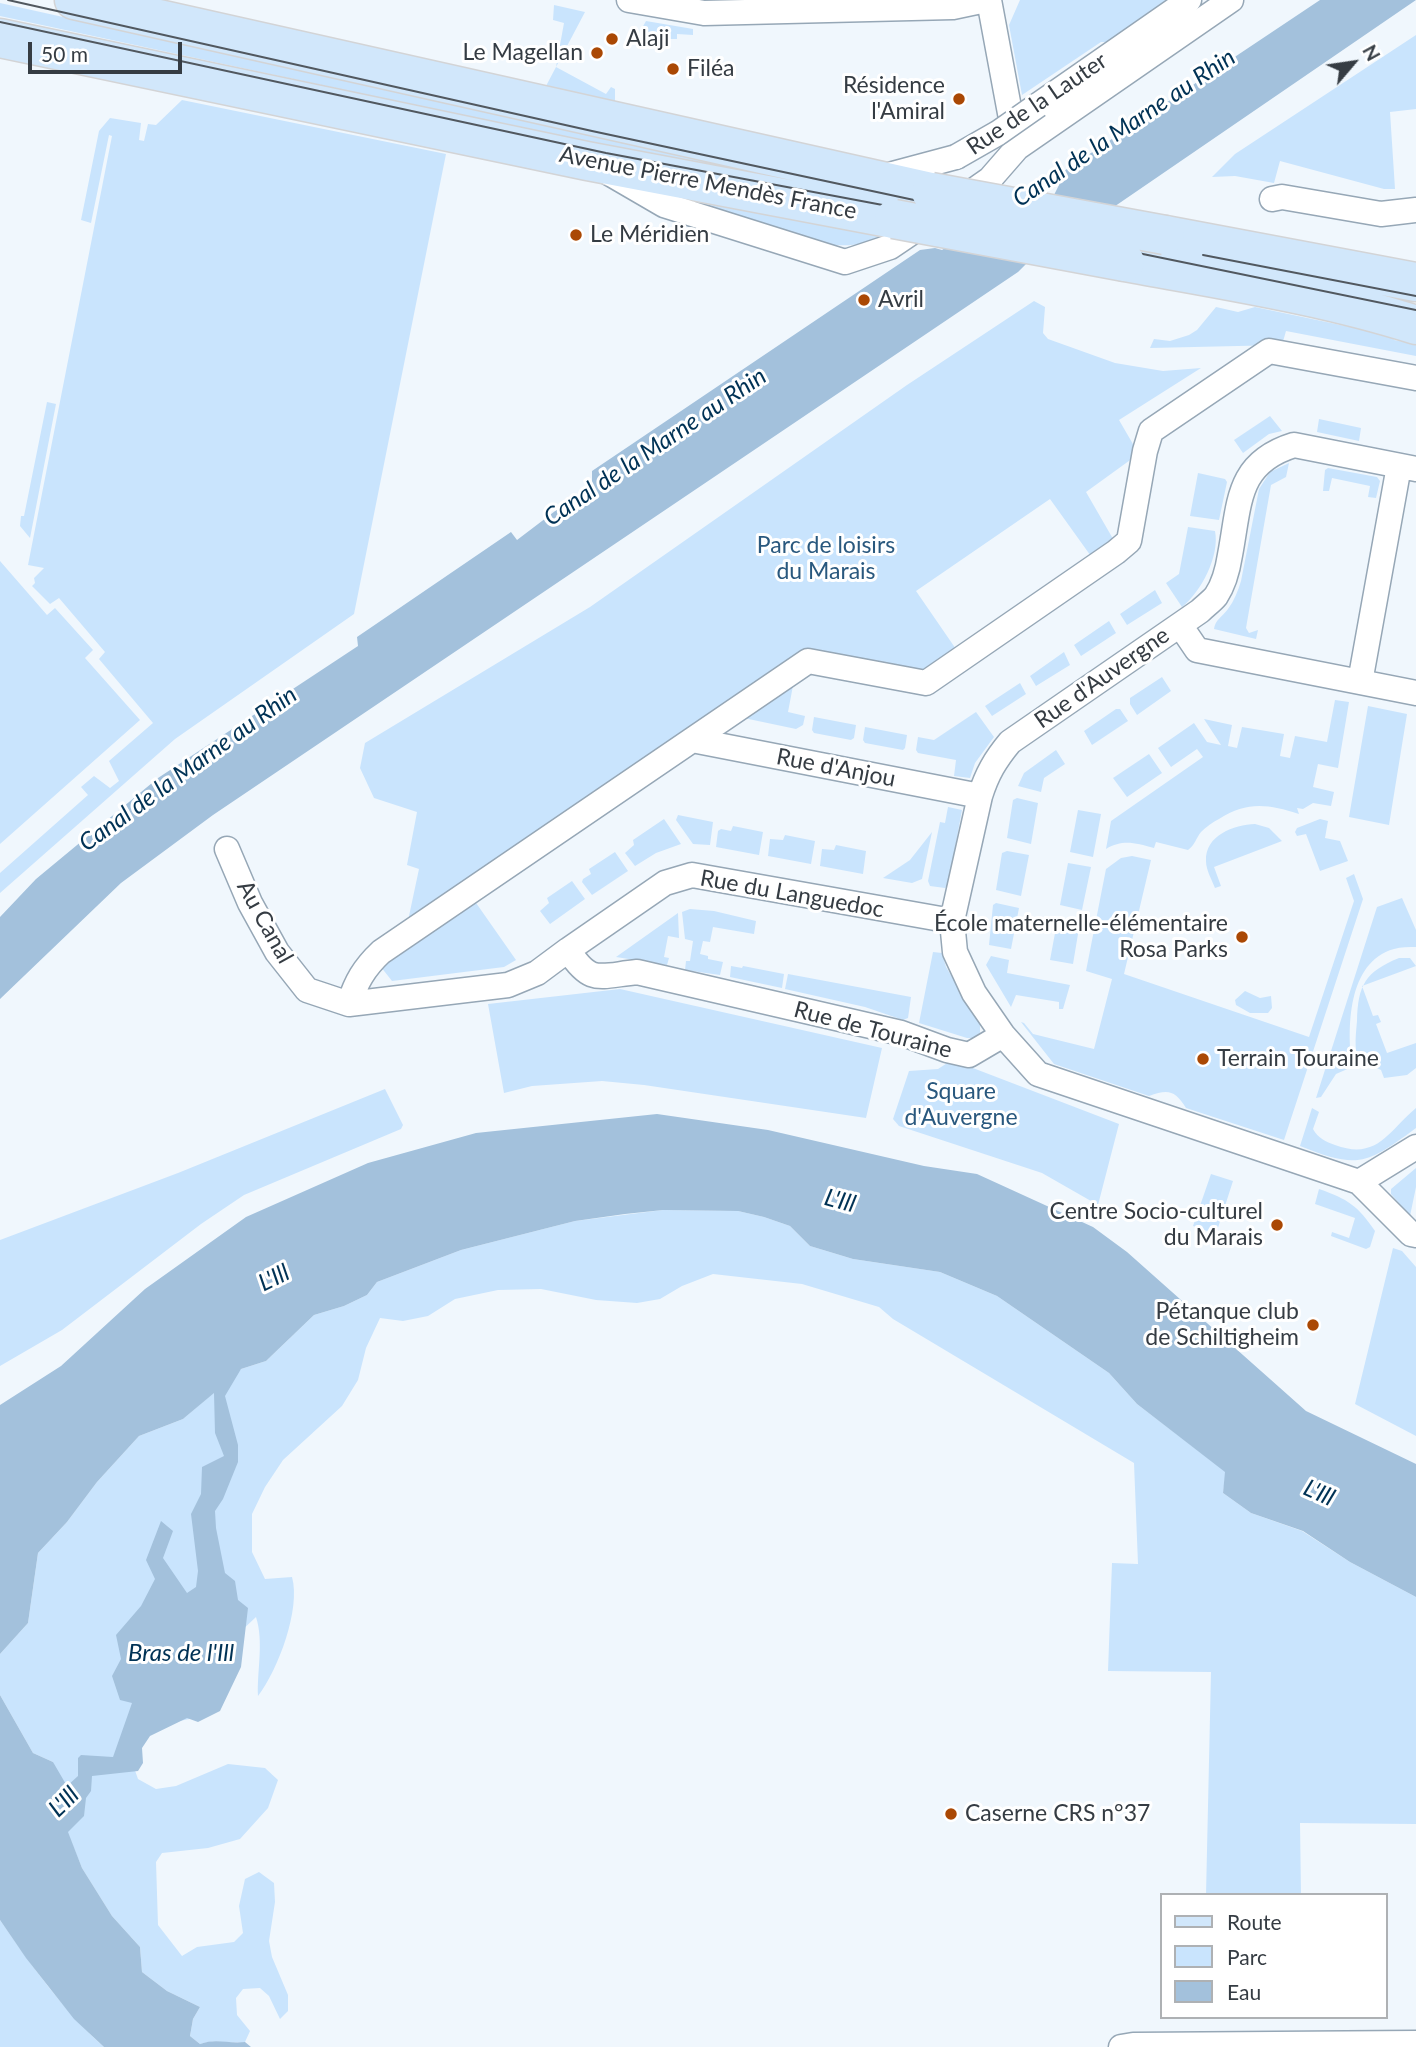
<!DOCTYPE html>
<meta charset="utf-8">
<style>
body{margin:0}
#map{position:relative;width:1416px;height:2047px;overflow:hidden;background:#f0f7fd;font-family:Lato,sans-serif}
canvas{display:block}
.legend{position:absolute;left:1160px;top:1893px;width:228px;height:126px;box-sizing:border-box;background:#fff;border:2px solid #aeb1b4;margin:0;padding:9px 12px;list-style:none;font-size:21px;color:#353c43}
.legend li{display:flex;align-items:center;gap:14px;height:35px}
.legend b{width:35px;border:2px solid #aeb1b4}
.north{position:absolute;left:1318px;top:28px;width:70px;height:70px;-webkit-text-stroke:5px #fff;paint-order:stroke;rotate:61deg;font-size:19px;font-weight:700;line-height:28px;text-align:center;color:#353c43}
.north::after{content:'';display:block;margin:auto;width:24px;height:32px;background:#353c43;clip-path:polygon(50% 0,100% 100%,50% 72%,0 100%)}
.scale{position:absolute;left:28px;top:42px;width:154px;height:32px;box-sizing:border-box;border:4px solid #353c43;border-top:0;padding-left:9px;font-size:21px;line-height:24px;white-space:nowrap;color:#353c43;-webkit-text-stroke:5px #fff;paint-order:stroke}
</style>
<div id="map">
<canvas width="1416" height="2047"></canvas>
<ul class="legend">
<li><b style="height:9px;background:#d1e7fb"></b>Route</li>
<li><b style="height:19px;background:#c9e4fd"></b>Parc</li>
<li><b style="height:19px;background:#a3c1dc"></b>Eau</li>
</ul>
<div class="north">N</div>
<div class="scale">50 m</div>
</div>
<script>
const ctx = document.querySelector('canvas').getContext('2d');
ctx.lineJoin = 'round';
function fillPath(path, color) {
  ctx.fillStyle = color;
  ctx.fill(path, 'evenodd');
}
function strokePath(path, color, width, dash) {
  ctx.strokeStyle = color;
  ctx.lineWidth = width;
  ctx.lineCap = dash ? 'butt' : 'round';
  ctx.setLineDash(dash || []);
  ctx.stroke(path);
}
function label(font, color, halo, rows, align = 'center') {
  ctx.font = font + ' Lato,sans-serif';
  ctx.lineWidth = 6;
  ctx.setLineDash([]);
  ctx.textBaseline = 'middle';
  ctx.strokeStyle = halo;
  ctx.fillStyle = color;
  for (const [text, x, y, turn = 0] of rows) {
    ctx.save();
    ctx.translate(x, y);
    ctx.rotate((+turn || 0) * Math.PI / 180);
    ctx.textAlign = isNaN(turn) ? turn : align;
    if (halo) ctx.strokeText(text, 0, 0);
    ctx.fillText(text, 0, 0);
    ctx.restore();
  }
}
const green = new Path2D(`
 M1020,0H1170L1111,42H1101L1022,95L1009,25Z
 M0,3L747,169L746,171L554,135L0,16Z
 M554,5L585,12L556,67L606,94L611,87L615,89V103L546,86L556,67L564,23L553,20Z
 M646,21L693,29V35L677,34V39H650L642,36L641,30Z
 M1416,35V109L1390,112L1395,189H1384L1280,161L1274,183L1235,176L1212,177L1235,154Z
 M182,100L446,154L354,614L175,739L0,893V873L88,795L81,787L94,776L110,788L119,781L109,761L153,723L99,659L105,652L59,598L50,604L32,586L35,583L34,578L44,568L28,565L112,136L109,135L91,223L81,220L99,131L110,118L141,123L139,140L144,141L148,124L156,125Z
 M676,196L886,233C867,245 853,246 832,245Z
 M1034,301L1045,307L1043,333L1048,339L1115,363L1163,371L1201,368L1119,420L1137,451L1133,458L1086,492L1116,544L1093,559L1050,499L916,591L958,652L925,675L808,653L412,923L409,916L419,869L407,865L417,812L374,798L360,768L365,743L590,607L907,385Z
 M1216,307L1238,312L1255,307L1393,336L1394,340L1416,344V356L1286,331L1282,345L1150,348L1154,339L1170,341L1189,335L1197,330Z
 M47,402L56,404L30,538L20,526L21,516H24Z
 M1270,416L1282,431L1269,434L1243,453L1234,440Z
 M1319,419L1361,428L1359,441L1317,432Z
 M1289,463L1286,477L1271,485L1246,628L1249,633L1258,630L1256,639L1214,629C1215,620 1222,617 1228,609C1234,601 1238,591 1241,581L1259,489L1270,472Z
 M1328,468L1377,477L1380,481L1376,498L1368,497L1370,486L1332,478L1329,491H1323L1325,470Z
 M1198,473L1225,479L1227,482L1219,520L1190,516Z
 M1188,527L1215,531C1220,556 1201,592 1182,607L1166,583L1179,574Z
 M0,561L47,615L55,608L93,650L85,658L140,720L0,844Z
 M1155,590L1162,603L1127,625L1120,614Z
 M1109,621L1116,633L1081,656L1074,645Z
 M1064,652L1070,665L1036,686L1030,676Z
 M795,675L788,712L805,716L803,725L796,729L739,717Z
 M1162,677L1171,691L1137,715L1130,704V698Z
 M1020,683L1026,694L992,716L985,706Z
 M1335,700L1349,702L1338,768L1318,764L1313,787L1334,792L1331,806L1313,803L1303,809L1297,808L1299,814C1268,804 1247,801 1219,819C1213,822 1206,827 1201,832C1196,838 1195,845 1188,850L1156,842L1154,848C1135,843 1123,839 1106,849L1111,821L1203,757L1197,749L1171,767L1158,748L1194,723L1207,742L1221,745L1204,719L1232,725L1228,746L1237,748L1242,727L1284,734L1280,756L1290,758L1295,736L1327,742Z
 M1368,706L1407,714L1389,825L1349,817Z
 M1116,709H1120L1128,721L1092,745L1084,731Z
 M976,712L994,737L975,763L970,778L954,776L956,760L918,753L916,750L918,737L934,740Z
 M814,717L856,725L854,738L851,740L814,733L812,730Z
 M865,727L907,735L905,748L903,750L865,743L863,740Z
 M1056,750L1065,764L1044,778L1041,792L1018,786L1024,773Z
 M1149,754L1162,773L1127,797L1113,778Z
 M1017,798L1038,803L1031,844L1007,838L1013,800Z
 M948,807L962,810L948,886L945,888L930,886L928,881L940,822L945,823Z
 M1078,810L1101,814L1093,857L1070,852Z
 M678,815L713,822L710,845L693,844L676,820Z
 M664,819L681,844L656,853L635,866L625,853L634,845L633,840Z
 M1320,819L1328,821L1325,838L1340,841L1348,861L1320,871L1306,834L1297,836L1295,832L1297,828Z
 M1255,824L1269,828L1282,841L1214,867L1221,886L1215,888C1212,880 1206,870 1206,861C1205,835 1234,825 1255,824Z
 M733,826L763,832L759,855L716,847L718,831L721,829L731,831Z
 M932,832L922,879L912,883L883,878L910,860Z
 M785,835L815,841L811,864L768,856L770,839L783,840Z
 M836,845L866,851L863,874L820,866L822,849L834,850Z
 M1007,851L1029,855L1021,896L996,890L1002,853Z
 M615,852L628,871L592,895L582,882L583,879L591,874L589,869Z
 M1132,856L1151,860L1124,974L1309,1037L1354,901L1346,878L1354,874L1363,899L1284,1140L1186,1108C1175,1090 1168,1089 1149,1096L1054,1064L1021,1022L1024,1023L1033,1034L1094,1049L1112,979L1086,971L1106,869L1121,858Z
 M1068,863L1091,867L1082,910L1060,905Z
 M572,881L585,899L550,924L540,911L549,903L547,898Z
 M1402,898L1416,930V947C1409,947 1401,947 1394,949C1347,962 1347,1029 1352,1067L1336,1074L1321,1097L1316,1098L1377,907Z
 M474,900L516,960L504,967L392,981L381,967Z
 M996,903L1019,908L1011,949L989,945L993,905Z
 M690,909L714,911L756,921L754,934L713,927L710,942L703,941L700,954L708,956V959L723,962L720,975L685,970L686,961H690L693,941L685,939L682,912Z
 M678,913L679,938L668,936L664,957L669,958L667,965L616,957Z
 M1058,917L1080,922L1073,964L1050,960Z
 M933,952L942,953L946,967L980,1023V1033L974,1038H967L919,1023Z
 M991,956L1009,960L1007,973L1070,985L1063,1009H1059V1002L1016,995L1011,1007L986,965Z
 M1399,958H1410L1416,966L1362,986L1373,1016L1378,1015L1381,1022L1376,1024L1387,1053L1416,1043V1068L1407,1075L1384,1078L1381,1070L1358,1059C1354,1046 1356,1034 1357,1021C1358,985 1365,972 1399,958Z
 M731,966L742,968L743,966L784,974L782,988L730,977Z
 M788,974L911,997L908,1018L903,1020L865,1007L785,989Z
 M620,989L882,1048L866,1118L644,1085L602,1081L532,1086L504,1093L488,1004Z
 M1245,991L1260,998L1271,996L1272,1008L1268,1013H1250L1236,1005L1235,1000Z
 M952,1060L1119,1124L1098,1205L1042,1173L899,1126L893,1119L909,1071L938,1069Z
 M385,1089L403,1125L401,1129L244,1195L201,1224L62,1330L0,1366V1240L178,1173Z
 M1312,1108L1319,1112L1313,1129C1318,1138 1326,1142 1335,1145C1378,1161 1389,1130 1416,1108V1128C1366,1165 1358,1169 1300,1146Z
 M1416,1168V1187L1410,1216L1391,1194V1189Z
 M1211,1174L1233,1181L1216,1234L1193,1226Z
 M1319,1189C1348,1199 1358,1206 1375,1231L1370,1247L1366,1249L1331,1236L1332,1232L1349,1238L1355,1218L1315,1204Z
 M663,1210L738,1211L764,1217L790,1226L810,1246L853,1259L940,1272L997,1296L1109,1373L1137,1404L1226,1472L1223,1493L1251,1513L1302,1531L1350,1562L1416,1597V1824L1300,1823L1301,1895H1206L1211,1672L1108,1671L1112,1563L1138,1564L1134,1463L893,1319L879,1307L802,1284L713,1274L682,1286L660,1299L637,1303L596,1300L541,1289L498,1290L455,1299L428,1316L403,1321L380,1318L366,1348L358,1380L342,1406L283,1460L265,1487L252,1514V1552L265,1579L292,1577C301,1609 278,1670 258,1696C257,1670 264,1642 256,1617L238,1634L209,1715L155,1726L131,1759L138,1779L156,1789L176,1786L228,1764L265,1768L278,1780L268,1808L240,1839L208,1848L162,1853L156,1862L158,1925L182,1956L197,1947L234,1942L243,1933L239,1906L245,1879L259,1872L274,1883L275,1902L269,1941L272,1957L288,1995V2011L280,2019L269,1996L260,1988L243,1989L236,1998L237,2015L250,2031L245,2042C228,2044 216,2039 200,2044L190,2036L193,2019L200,2007L167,1991L142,1972L140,1947L112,1916L82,1868L59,1812L53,1762L33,1753L0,1695V1654L28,1623L38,1553L67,1522L97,1482L139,1436L183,1419L241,1369L266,1361L314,1315L344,1306L367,1295L377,1282L461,1250L575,1221Z
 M1393,1248L1402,1251L1416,1267V1436L1355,1404Z
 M0,1920C32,1966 63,2010 104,2047H0Z`);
const water = new Path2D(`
 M1320,0H1416L1105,213L1030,260L1018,272L975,301L213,815L121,883L0,999V917L36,879L158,778L358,646L357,637L511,532L517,540L592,483V471L920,250L935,248L942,250L991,217L1050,203L1059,185L1058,175Z
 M657,1114L768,1130L924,1166L977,1174L1093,1227L1127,1252L1306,1411L1416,1464V1597L1350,1562L1303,1531L1251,1513L1223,1493L1225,1472L1137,1404L1109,1373L997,1296L940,1272L853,1259L810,1246L790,1226L764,1217L738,1211L663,1210L625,1214L575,1221L461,1250L377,1282L367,1295L344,1306L314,1315L266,1361L241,1369L225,1396L238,1445V1462L223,1499L215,1511L216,1528L225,1573L235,1581L238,1600L248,1608L241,1667L220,1711L198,1722L187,1718L150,1736L142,1748L143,1763L138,1771L92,1776L91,1791L86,1798L84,1816L68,1832L82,1868L112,1916L140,1947L142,1972L167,1991L200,2007L193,2019L190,2036L200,2044C217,2038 227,2044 245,2042L251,2047H104L74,2019L26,1958L0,1920V1695L33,1753L53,1762L67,1786L78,1776V1758L81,1755L113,1757L132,1703L120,1700L112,1676L121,1659L116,1635L141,1606L155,1579L146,1560L161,1521L173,1531L163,1558L187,1593L196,1587L198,1571L191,1514L201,1494L202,1467L224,1456L215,1433L214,1393L183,1419L139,1436L97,1482L67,1522L38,1553L28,1623L0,1654V1405L61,1366L145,1289L246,1217L368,1163L476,1133Z`);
const street = new Path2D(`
 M629,0L704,13L953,7L986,0
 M989,0L1015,140
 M1038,105L1189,0
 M609,173L664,205L845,262L890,247L927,222
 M885,176L956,157
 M1272,199L1282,197L1381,214L1416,210
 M960,200L990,179L1017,148L1231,0
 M1416,469L1294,445C1236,463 1240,503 1230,555C1228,568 1224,584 1216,596C1212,601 1205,606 1200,611L1010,742C995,760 987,774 980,796L952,921L955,952L974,993L1003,1035L1038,1074L1359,1182L1411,1234L1416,1235
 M1180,625L1197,650L1416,693
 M1360,682L1399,466
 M692,740L980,796
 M227,849L250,903L277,952L307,990L349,1004L508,985L537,973L568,950C591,985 598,976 637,972L901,1033L947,1050L969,1055L1003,1035
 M568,950L665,883L692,875L952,921
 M349,1004C356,982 364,968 381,952L808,661L926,683L1116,552L1129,541L1145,451L1151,431L1269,351L1416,378
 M1359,1182L1416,1147
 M1121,2047L1133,2045L1416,2043`);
const primary = new Path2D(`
 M74,0L931,192
 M0,38L587,161L894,219
 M1165,235L1416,282
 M1125,262C1222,280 1322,295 1416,325`);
const tram = new Path2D(`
 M8,0L592,131L928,203
 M0,22L606,153L1138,253L1416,310
 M1203,255L1416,296`);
const streetBridge = new Path2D(`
 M956,157L998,133L1038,105`);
const primaryBridge = new Path2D(`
 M931,192L1165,235
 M894,219L1125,262`);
const markers = [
 [612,39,7,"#aa4804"],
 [597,53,7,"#aa4804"],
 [673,69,7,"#aa4804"],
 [959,99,7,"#aa4804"],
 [576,235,7,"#aa4804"],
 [864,300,7,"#aa4804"],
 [1242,937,7,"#aa4804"],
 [1203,1059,7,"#aa4804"],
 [1277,1225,7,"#aa4804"],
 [1313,1325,7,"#aa4804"],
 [951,1814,7,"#aa4804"]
];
const poiNames = [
 ["Alaji",626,39],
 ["Le Magellan",583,53,"right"],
 ["Filéa",687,69],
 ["Résidence",945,86,"right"],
 ["l'Amiral",945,112,"right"],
 ["Le Méridien",590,235],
 ["Avril",878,300],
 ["École maternelle-élémentaire",1228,924,"right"],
 ["Rosa Parks",1228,950,"right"],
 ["Terrain Touraine",1217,1059],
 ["Centre Socio-culturel",1263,1212,"right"],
 ["du Marais",1263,1238,"right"],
 ["Pétanque club",1299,1312,"right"],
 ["de Schiltigheim",1299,1338,"right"],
 ["Caserne CRS n°37",965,1814]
];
const streetNames = [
 ["Rue de la Lauter",1037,104,-34],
 ["Avenue Pierre Mendès France",708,183,11],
 ["Rue d'Auvergne",1102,678,-35],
 ["Rue d'Anjou",836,768,11],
 ["Rue du Languedoc",792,894,10],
 ["Au Canal",265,922,61],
 ["Rue de Touraine",873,1030,15]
];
const parkNames = [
 ["Parc de loisirs",826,546],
 ["du Marais",826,572],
 ["Square",961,1092],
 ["d'Auvergne",961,1118]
];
const waterNames = [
 ["Canal de la Marne au Rhin",1124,128,-34],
 ["Canal de la Marne au Rhin",655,447,-34],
 ["Canal de la Marne au Rhin",188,769,-36],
 ["L'Ill",840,1201,15],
 ["L'Ill",274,1278,-26],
 ["L'Ill",1319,1493,24],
 ["Bras de l'Ill",181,1653],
 ["L'Ill",64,1802,-44]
];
fillPath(green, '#c9e4fd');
fillPath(water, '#a3c1dc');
strokePath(street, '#96a7b6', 27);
strokePath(primary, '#d3d4d6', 41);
strokePath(street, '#fff', 24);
strokePath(primary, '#d1e7fb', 38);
strokePath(tram, '#51585f', 2);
strokePath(streetBridge, '#96a7b6', 27, []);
strokePath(primaryBridge, '#d3d4d6', 41, []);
strokePath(streetBridge, '#fff', 24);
strokePath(primaryBridge, '#d1e7fb', 38);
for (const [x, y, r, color] of markers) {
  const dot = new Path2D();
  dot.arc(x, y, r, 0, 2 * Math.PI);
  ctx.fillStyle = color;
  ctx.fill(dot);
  strokePath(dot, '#fff', 2.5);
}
label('23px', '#353c43', '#fff', poiNames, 'left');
label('23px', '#353c43', '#fff', streetNames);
label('23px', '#29587e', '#fff', parkNames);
label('italic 24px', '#003255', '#fff', waterNames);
</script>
